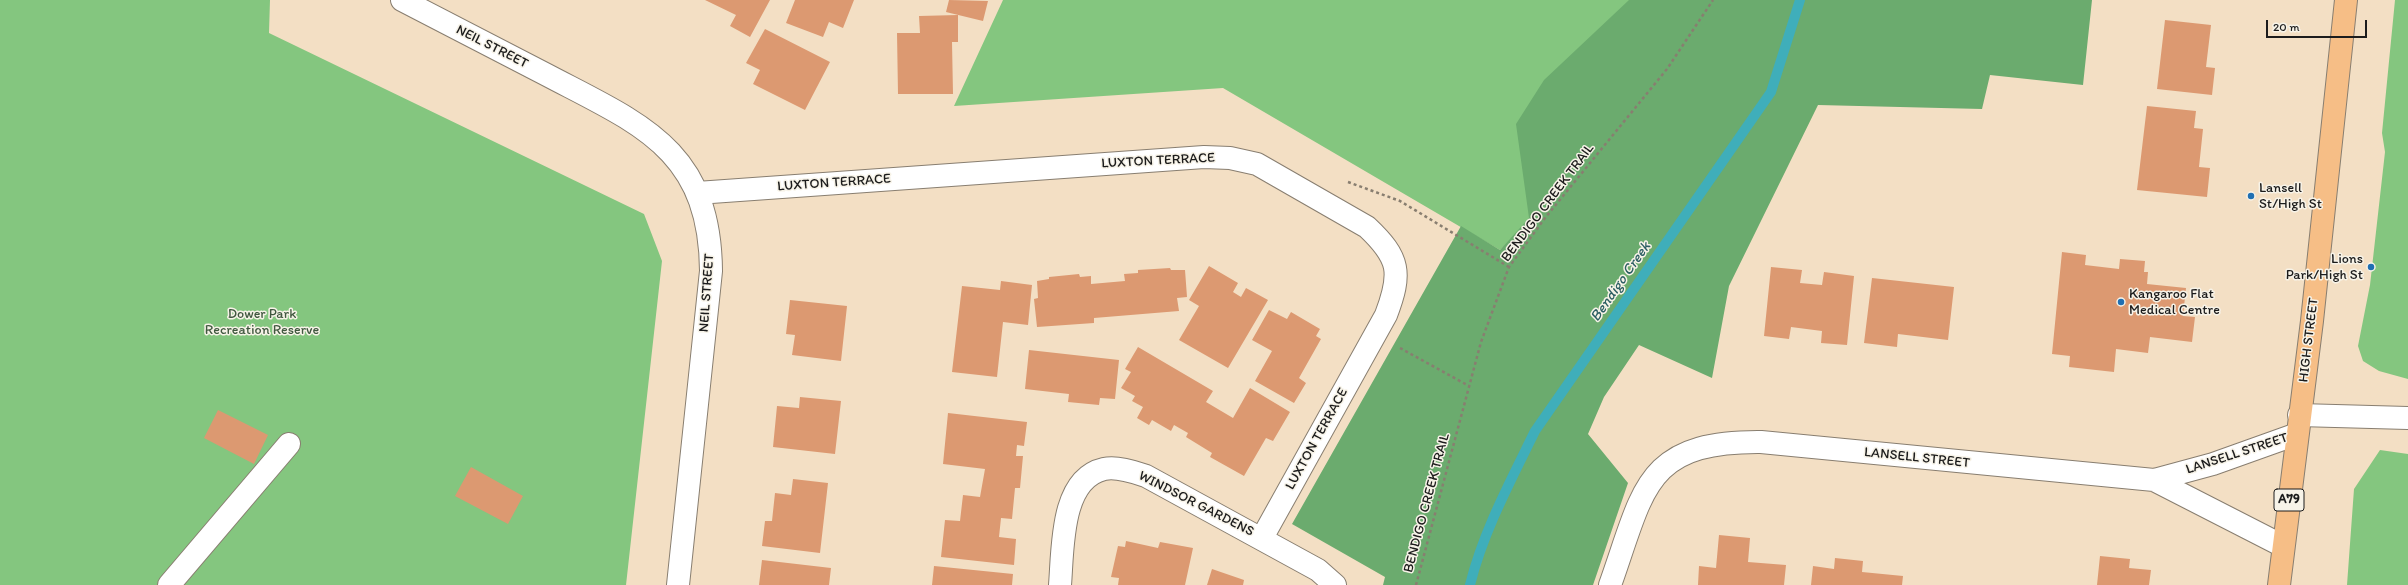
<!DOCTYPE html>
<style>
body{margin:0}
#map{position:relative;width:2408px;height:585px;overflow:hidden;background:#f3dfc4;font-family:Itim,sans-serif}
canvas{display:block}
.scale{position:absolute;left:2266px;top:20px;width:101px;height:18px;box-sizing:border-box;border:2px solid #1c1c1c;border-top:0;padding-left:5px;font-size:12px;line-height:14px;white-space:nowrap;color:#1c1c1c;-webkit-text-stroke:3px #f7f3e8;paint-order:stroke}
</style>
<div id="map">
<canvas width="2408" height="585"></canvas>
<div class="scale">20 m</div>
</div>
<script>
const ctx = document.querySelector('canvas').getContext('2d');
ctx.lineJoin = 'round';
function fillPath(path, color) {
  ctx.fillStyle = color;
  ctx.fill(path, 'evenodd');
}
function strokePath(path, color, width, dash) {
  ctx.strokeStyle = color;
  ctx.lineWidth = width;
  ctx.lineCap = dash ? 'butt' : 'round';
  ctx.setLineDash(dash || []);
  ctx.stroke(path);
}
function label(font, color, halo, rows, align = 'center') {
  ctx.font = font + ' Itim,sans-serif';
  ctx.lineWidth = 3;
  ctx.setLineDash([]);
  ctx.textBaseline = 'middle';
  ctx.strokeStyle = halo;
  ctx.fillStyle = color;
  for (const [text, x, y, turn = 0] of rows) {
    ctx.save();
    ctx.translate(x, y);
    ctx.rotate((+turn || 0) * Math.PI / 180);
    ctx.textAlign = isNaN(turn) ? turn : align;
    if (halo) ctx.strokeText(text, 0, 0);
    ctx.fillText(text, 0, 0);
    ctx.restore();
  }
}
const green = new Path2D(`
 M0,0H270L269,33L644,214L662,261L626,585H0Z
 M1003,0H1779L1500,250L1223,88L954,106Z
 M2395,0H2408V379L2379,371L2363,361L2358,346L2370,285L2385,152L2382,133Z
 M2380,450L2408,454V585H2347L2354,489Z`);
const forest = new Path2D(`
 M1629,0H2092L2083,85L1990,75L1982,109L1818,105L1729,286L1712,378L1639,345L1604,397L1588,434L1628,483L1593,585H1383L1385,577L1292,524L1461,226L1500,250L1529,218L1516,124L1544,80Z`);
const stream = new Path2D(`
 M1470,585C1483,532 1511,480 1535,431L1771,92L1800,0`);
const building = new Path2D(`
 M705,0H770L750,37L730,26L736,15Z
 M795,0H854L843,28L829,22L823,37L786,23Z
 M949,0L988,1L983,21L946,12Z
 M958,15V42H952L953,94H898L897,33H920L919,16Z
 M2165,20L2211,25L2206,67L2215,68L2212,95L2157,89Z
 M765,29L830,62L805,110L753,84L760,70L746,63Z
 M2147,106L2196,111L2194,128L2203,129L2199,167L2210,168L2207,197L2137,190Z
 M2062,252L2086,255L2085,265L2119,269L2120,259L2145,261L2144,272H2148L2147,284L2186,288L2183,316L2195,317L2192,342L2150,337L2148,353L2116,349L2114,372L2069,367L2070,356L2052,354Z
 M1209,266L1238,283L1233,292L1241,297L1246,288L1268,300L1228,368L1179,340L1199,306L1189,300Z
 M1771,267L1802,270L1800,283L1822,285L1824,272L1854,276L1847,345L1821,343L1822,331L1791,327L1789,339L1764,336Z
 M1170,268L1171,270H1185L1187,297L1177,298L1179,311L1094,318V323L1037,327L1034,299L1038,298L1037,281L1049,279V277L1079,274L1080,277L1091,276V284L1125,281L1124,274L1138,273V270Z
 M1872,278L1954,287L1948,340L1898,334L1897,347L1864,343Z
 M1001,281L1032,285L1028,325L1003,322L997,377L952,372L962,286L1000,290Z
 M790,300L847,306L841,361L792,355L795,335L786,334Z
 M1269,310L1287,319L1291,312L1320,329L1316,336L1321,339L1299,378L1306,383L1294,403L1255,381L1272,351L1252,340Z
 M1138,347L1213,391L1206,402L1233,418L1250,388L1290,412L1273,441L1266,438L1244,476L1210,457L1212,453L1186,437L1188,433L1174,425L1171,431L1152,420L1149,425L1137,418L1143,407L1132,401L1135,396L1121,388L1131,372L1125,369Z
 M1029,350L1119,360L1115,399L1100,398L1099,405L1068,402L1069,394L1025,389Z
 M800,397L841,401L835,454L773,447L777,406L799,408Z
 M218,410L268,435L254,464L204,438Z
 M948,413L1027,422L1024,446L1017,445L1016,456H1023L1020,488H1015L1012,519L1001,518L999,537L1016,539L1014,565L941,557L945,520L960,521L963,495L980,497L985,469L943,464Z
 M471,467L523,496L508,524L455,496Z
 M793,479L828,483L820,553L762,546L765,521H772L775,493L791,495Z
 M1719,535L1750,538L1748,562L1786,565L1784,585H1698L1699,566L1716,568Z
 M1126,541L1158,548L1160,542L1193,548L1185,585H1118L1119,578L1111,577L1118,546L1125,547Z
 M2100,556L2130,559L2129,568L2151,570L2149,585H2097Z
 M1835,558L1863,561L1862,572L1903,576L1902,585H1811L1813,566L1834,569Z
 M762,560L831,568L829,585H759Z
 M934,566L1013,574L1012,585H932Z
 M1212,569L1244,580L1243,585H1207Z`);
const path = new Path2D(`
 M1348,182L1400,201L1509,267
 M1400,348L1469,386
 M1416,585L1481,342L1509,267L1545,218L1667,69L1713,0`);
const minor = new Path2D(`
 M402,0C450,25 498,50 547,75C640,124 710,149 711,271L678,585
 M697,193L1204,157L1230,158L1257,164L1367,227C1400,258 1402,273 1386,315L1262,538
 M2299,415L2408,418
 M2154,480L2283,546
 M169,585L289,444
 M1060,585C1063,550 1060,479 1104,469C1117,466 1134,472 1146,476L1318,570L1335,585
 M1610,585C1644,490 1644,441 1761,442L2154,480L2213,464L2297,434`);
const highway = new Path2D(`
 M2279,585L2312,321L2346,0`);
const markers = [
 [2251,196,4,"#1f6fb2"],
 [2371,267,4,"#1f6fb2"],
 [2121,302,4,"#1f6fb2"]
];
const shields = [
 [2289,500,30]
];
const shieldNames = [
 ["A79",2289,500]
];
const streetNames = [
 ["NEIL STREET",492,47,27],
 ["LUXTON TERRACE",1158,161,-3],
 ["LUXTON TERRACE",834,183,-4],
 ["BENDIGO CREEK TRAIL",1548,203,-53],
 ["NEIL STREET",707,293,-86],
 ["HIGH STREET",2309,340,-83],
 ["LUXTON TERRACE",1317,439,-61],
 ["LANSELL STREET",2237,454,-18],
 ["LANSELL STREET",1917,458,6],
 ["BENDIGO CREEK TRAIL",1427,503,-75],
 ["WINDSOR GARDENS",1196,504,27]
];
const poiNames = [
 ["Lansell",2259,188],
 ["St/High St",2259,204],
 ["Lions",2363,259,"right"],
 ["Park/High St",2363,275,"right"],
 ["Kangaroo Flat",2129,294],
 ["Medical Centre",2129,310]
];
const parkNames = [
 ["Dower Park",262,314],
 ["Recreation Reserve",262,330]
];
const waterNames = [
 ["Bendigo Creek",1621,282,-55]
];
fillPath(green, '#84c67f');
fillPath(forest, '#6bab6e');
strokePath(stream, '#3faeba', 10);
fillPath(building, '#dc9971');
strokePath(minor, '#887e70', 24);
strokePath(highway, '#887e70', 24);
strokePath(path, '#887e70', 2.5, [3, 3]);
strokePath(minor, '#fff', 22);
strokePath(highway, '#f6be86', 22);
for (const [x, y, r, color] of markers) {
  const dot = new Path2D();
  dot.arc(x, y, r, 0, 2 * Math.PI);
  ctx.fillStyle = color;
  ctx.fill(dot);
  strokePath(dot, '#f7f3e8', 1.5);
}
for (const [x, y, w] of shields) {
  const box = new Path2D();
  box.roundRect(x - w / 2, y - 11, w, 22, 3);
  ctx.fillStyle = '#f7f3e8';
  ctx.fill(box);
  strokePath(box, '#1c1c1c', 1);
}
label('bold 13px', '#1c1c1c', null, shieldNames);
label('14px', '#1c1c1c', '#f7f3e8', streetNames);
label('14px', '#1c1c1c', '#f7f3e8', poiNames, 'left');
label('14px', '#40583f', '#f7f3e8', parkNames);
label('italic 15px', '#2c5e63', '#f7f3e8', waterNames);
</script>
